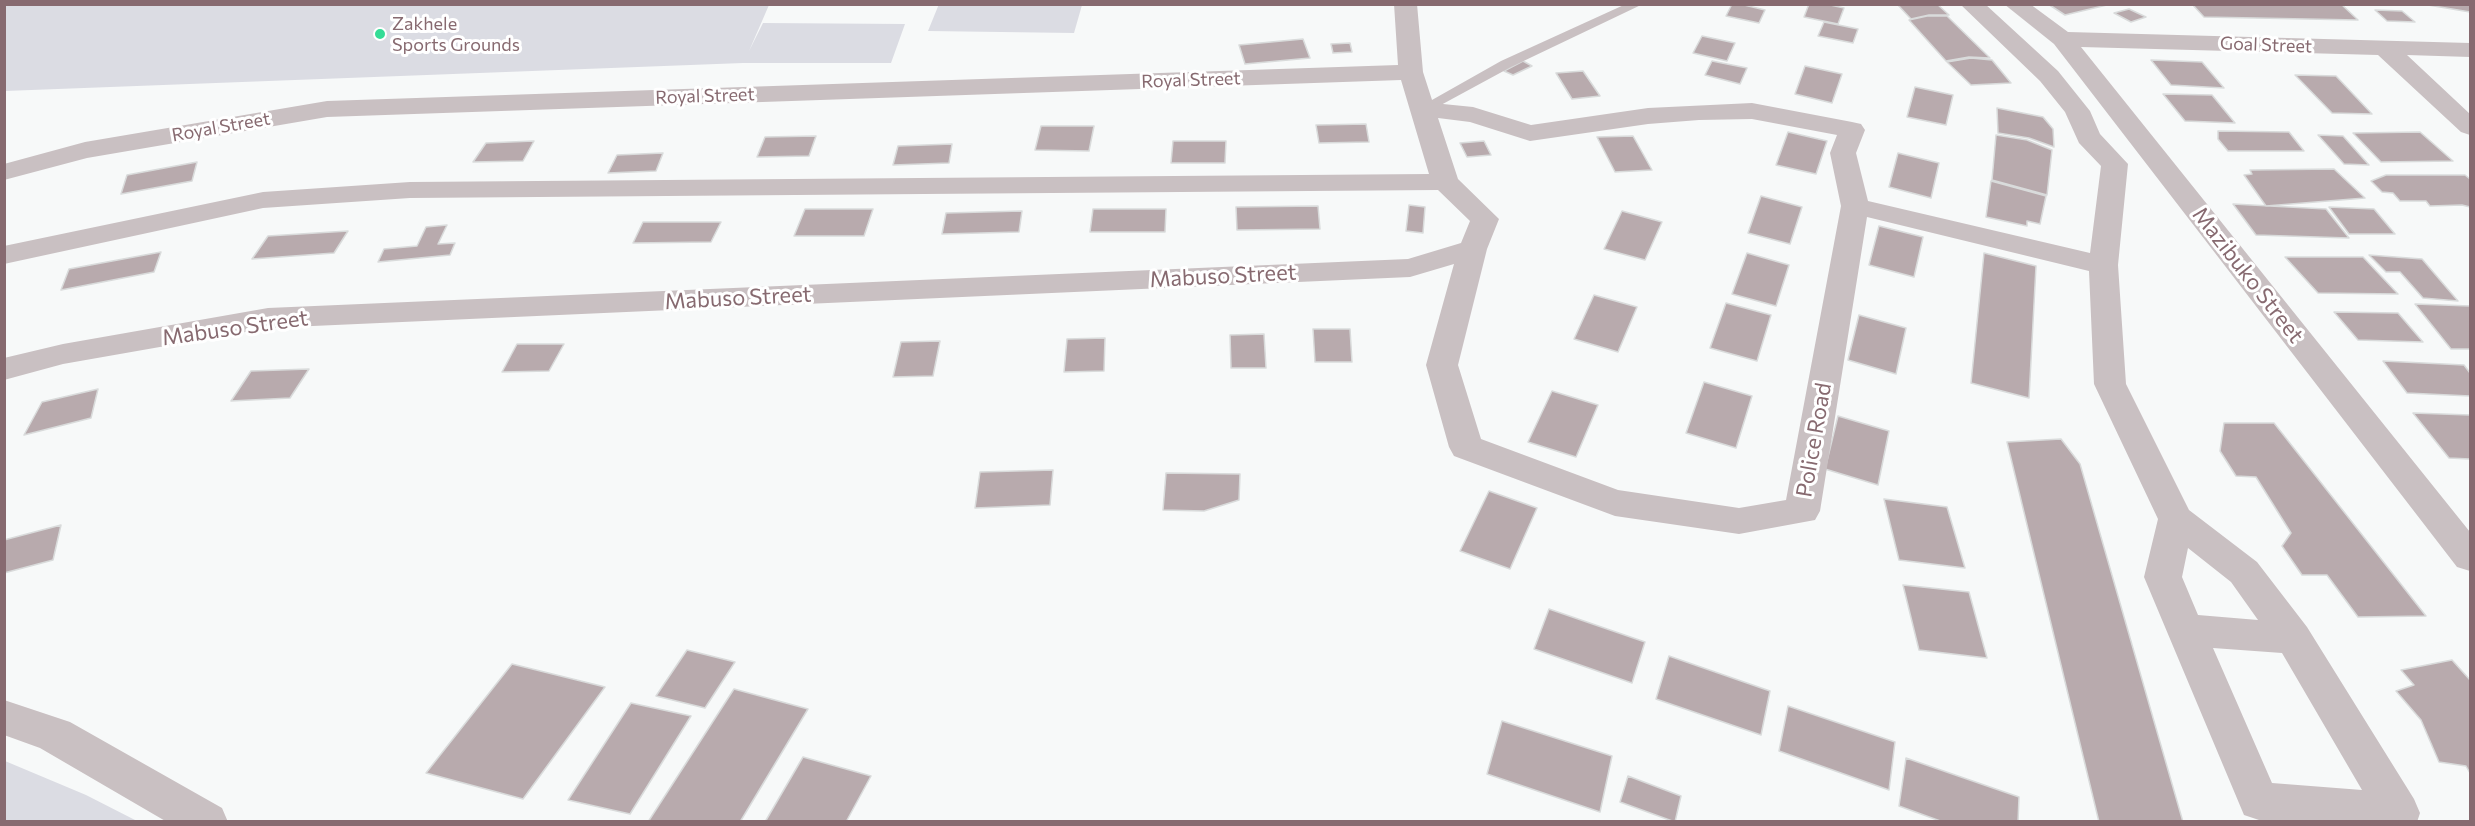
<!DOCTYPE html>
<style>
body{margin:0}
#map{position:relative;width:2475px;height:826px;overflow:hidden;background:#f7f9f9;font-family:Commissioner,sans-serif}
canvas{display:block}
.frame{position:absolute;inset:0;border:6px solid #876a70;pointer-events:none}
</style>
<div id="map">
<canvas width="2475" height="826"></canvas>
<div class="frame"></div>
</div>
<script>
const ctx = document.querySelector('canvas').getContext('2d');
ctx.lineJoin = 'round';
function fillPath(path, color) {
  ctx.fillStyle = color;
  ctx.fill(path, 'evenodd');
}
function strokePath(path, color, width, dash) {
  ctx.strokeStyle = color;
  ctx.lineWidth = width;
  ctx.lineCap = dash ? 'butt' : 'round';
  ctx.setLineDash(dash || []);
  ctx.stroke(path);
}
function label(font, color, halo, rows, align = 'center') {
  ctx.font = font + ' Commissioner,sans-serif';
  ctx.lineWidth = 6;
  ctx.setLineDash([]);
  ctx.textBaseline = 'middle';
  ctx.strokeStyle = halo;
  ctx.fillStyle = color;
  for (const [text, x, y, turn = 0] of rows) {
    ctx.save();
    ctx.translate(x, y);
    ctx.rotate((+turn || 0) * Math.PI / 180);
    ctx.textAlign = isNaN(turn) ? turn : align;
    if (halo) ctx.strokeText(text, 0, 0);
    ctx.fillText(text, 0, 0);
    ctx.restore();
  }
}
const green = new Path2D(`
 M939,4H1082V5L1074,33L928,31Z
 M4,5H769L749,51L763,23L905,24L891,63H743L5,91Z
 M5,761L86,795L137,821H5Z`);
const building = new Path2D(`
 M1732,4H1740L1765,10L1759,23L1726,16Z
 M1809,4H1826L1844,8L1838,24L1804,17Z
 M1897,4H1937L1949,15H1929L1911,19Z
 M2048,4H2111L2065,15Z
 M2192,4H2341L2358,20L2204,17Z
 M2427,4H2470V12L2428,5Z
 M2129,9L2146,17L2131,22L2114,13Z
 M2375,10L2402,11L2415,22L2387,21Z
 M1927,16H1947L1990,58L1969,57L1946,61L1909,20Z
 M1824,22L1858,29L1853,43L1818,36Z
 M1702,36L1735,43L1727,61L1693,53Z
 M1303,39L1310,58L1245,64L1239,45Z
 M1350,43L1352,52L1333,53L1331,44Z
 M1971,58L1992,60L2011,83L1971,85L1947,62Z
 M2151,60L2202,62L2224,88L2171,85Z
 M1523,61L1532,66L1513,75L1504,71Z
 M1712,61L1747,68L1740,84L1705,75Z
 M1805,66L1842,74L1832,103L1795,94Z
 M1583,71L1600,96L1572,99L1556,73Z
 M2295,75L2336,76L2372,114L2332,113Z
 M1915,87L1953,95L1946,125L1907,117Z
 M2163,94L2212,95L2235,123L2185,121Z
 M1997,108L2043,117L2053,129L2054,147L2029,138L1998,133Z
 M1366,124L1369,142L1319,143L1316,125Z
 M1041,126H1094L1089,151L1035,150Z
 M2218,131L2289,132L2304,151H2228L2218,139Z
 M1788,132L1827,141L1816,174L1776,165Z
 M2420,132L2453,161L2381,162L2353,133Z
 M1996,135L2027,140L2052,150L2047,195L1992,180Z
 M2318,135L2343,136L2369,165L2344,164Z
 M816,136L809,156L757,157L765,137Z
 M1633,136L1652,170L1615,172L1597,137Z
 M534,141L523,161L473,162L486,143Z
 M1173,141H1226L1225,163H1171Z
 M1484,141L1491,155L1467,157L1460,143Z
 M952,144L949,163L893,165L898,146Z
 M663,153L656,171L608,173L617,155Z
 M1898,153L1939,163L1931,198L1889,187Z
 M197,162L192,181L121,194L127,175Z
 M2334,169L2365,198L2266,206L2244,175L2252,174L2250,170Z
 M2386,175H2465L2470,179V207L2462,205L2430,206L2426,201H2400L2393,193L2382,192L2371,181Z
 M1991,181L2046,196L2040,224L2027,221V226L1986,217Z
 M1761,196L1802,207L1790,244L1748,233Z
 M2233,204L2326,209L2349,238L2256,235Z
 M1409,205L1425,207L1423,233L1406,231Z
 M1318,206L1320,229L1237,230L1236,207Z
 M2329,207L2374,209L2395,234H2349Z
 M805,209H873L864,236H794Z
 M1093,209H1166L1165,232H1090Z
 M1022,211L1019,232L942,234L946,213Z
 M1622,211L1662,222L1645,260L1604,249Z
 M643,222H721L711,242L633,243Z
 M447,225L438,244L455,243L450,255L378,262L384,249L417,246L426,227Z
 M1879,226L1923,237L1914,277L1869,265Z
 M348,231L334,253L252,259L268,236Z
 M161,252L154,272L61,290L69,269Z
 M1747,253L1789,265L1776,306L1732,294Z
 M1984,253L2036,266L2029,398L1971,383Z
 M2369,255L2422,259L2458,301L2423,298L2400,272H2386Z
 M2285,257H2363L2398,294L2318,293Z
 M1594,295L1637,307L1618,352L1574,339Z
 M1726,303L1771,315L1757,361L1710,348Z
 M2415,304L2470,306V349H2451Z
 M2334,312L2398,313L2423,342L2358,340Z
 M1859,315L1906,328L1896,374L1848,360Z
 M1313,329H1350L1352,362H1315Z
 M1264,334L1266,368H1231L1230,335Z
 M1105,338L1104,371L1064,372L1067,339Z
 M940,341L933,376L893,377L901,342Z
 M517,344H564L549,371L502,372Z
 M2383,361L2464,365L2470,373V396L2407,393Z
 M309,369L290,398L231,401L251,371Z
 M1704,382L1752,396L1736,448L1686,433Z
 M98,389L91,418L24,435L42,402Z
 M1552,391L1598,405L1576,457L1528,442Z
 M2413,413L2470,415V459L2449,458Z
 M1838,416L1889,431L1878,485L1825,469Z
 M2224,423H2274L2426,616L2358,617L2327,575H2302L2282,546L2291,533L2256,477L2236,476L2220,451Z
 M2061,439L2080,464L2183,822H2099L2007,442Z
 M1053,470L1050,505L975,508L980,472Z
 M1166,473L1240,474L1239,500L1204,511L1163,510Z
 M1489,491L1537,508L1510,569L1460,551Z
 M1884,499L1947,507L1965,568L1899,560Z
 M61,525L53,560L4,573V540Z
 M1903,585L1969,592L1987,658L1919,650Z
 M1549,609L1645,642L1632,683L1534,649Z
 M687,650L735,662L705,708L656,696Z
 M1669,656L1770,691L1761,735L1656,699Z
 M2452,660L2470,680V773L2466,766L2439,762L2421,720L2396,691L2414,685L2401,670Z
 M512,664L605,687L523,799L426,773Z
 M734,689L808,709L740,822H648Z
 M631,703L691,716L630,814L568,800Z
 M1788,706L1895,742L1889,790L1779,751Z
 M1502,721L1612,756L1600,812L1487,774Z
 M803,757L871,776L846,822H765Z
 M1906,758L2019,797L2018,822H1943L1899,806Z
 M1628,776L1681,796L1675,822L1620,802Z`);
const service = new Path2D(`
 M1626,4H1643L1511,67L1428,112H1418L1416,109L1501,61Z`);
const minor = new Path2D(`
 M1394,4H1417L1423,72L1433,103L1473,107L1531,125L1648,108L1752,103L1852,122L1861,124L1865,130L1856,153L1868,201L2090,253L2101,166L2079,143L2065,112L2040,81L1960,4H1985L2058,71L2090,111L2100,134L2128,164L2118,265L2126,384L2189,510L2257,562L2307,627L2414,799L2420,813L2417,822H2274L2259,820L2244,815L2144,577L2158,519L2094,384L2089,271L1867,217L1820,511L1815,520L1739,534L1615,516L1454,456L1449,447L1426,365L1454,264L1410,277L268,328L63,364L4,380V358L63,344L268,308L1408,259L1461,243L1470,221L1438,190L410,198L263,208L4,264V246L263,192L410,182L1429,174L1401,80L327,117L87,158L4,180V164L85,142L327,101L1398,65ZM1438,118L1470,122L1530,141L1648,124L1699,120L1752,119L1837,135L1830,153L1841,206L1786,500L1739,508L1618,490L1481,439L1458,365L1487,249L1499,219L1458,179ZM2188,548L2231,582L2258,620L2198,615L2182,577ZM2213,648L2282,653L2362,790L2272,783Z
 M2004,4H2030L2068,32L2470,43V57L2407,55L2470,114V135L2461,132L2378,55L2081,47L2470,532V571L2457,567L2054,44Z
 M4,700L70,722L222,808L228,822H167L40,748L4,735Z`);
const markers = [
 [380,34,6,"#34dc96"]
];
const farPoinames = [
 ["Zakhele",392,24],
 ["Sports Grounds",392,45]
];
const farStreetnames = [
 ["Goal Street",2266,45,2],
 ["Royal Street",1191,80,-2],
 ["Royal Street",705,96,-2],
 ["Royal Street",221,127,-10]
];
const streetNames = [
 ["Mazibuko Street",2248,275,52],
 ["Mabuso Street",1223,276,-3],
 ["Mabuso Street",738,298,-3],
 ["Mabuso Street",235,328,-8],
 ["Police Road",1814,440,-80]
];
fillPath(green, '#dbdce3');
fillPath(building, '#b8aaad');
strokePath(building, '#d9dbdb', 1.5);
fillPath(service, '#c9c0c2');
fillPath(minor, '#c9c0c2');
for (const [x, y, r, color] of markers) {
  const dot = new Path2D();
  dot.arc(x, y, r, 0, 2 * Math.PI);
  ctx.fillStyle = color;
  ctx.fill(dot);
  strokePath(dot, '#fff', 2);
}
label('18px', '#876a70', '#fff', farPoinames, 'left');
label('18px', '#876a70', '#fff', farStreetnames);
label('22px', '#876a70', '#fff', streetNames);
</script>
